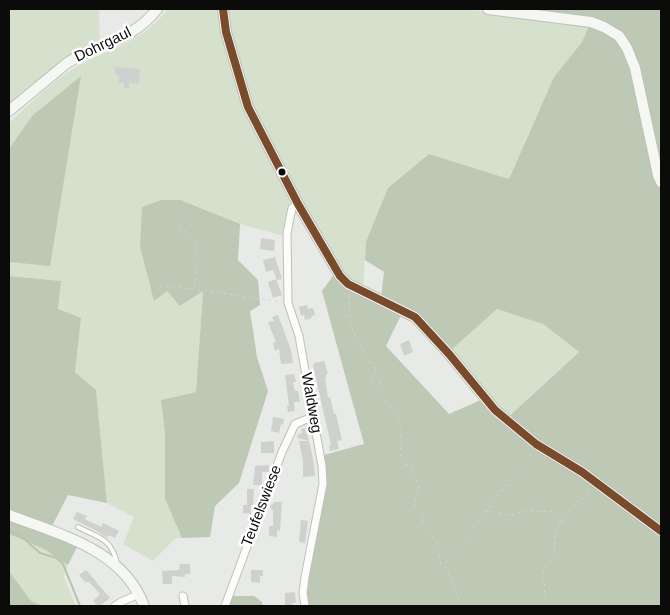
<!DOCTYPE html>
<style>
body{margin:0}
#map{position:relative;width:670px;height:615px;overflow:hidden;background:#e8eae7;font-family:Helvetica,sans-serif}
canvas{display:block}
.frame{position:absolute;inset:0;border:10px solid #0b0c0a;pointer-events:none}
</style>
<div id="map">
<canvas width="670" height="615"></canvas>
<div class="frame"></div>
</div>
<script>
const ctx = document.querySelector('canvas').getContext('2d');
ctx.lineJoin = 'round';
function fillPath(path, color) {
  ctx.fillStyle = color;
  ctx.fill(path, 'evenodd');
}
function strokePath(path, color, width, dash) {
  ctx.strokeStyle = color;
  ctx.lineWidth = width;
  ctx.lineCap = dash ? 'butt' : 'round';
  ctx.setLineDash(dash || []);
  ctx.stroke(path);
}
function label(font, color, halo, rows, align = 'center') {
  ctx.font = font + ' Helvetica,sans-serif';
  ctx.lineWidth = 5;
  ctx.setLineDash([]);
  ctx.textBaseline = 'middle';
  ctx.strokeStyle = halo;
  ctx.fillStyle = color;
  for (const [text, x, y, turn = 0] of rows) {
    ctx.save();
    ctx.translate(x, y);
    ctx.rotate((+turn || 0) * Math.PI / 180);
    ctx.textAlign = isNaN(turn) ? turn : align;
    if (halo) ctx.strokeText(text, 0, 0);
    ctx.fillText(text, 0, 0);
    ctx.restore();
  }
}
const green = new Path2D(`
 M9,9H99L100,42L65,59L21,95L9,108Z
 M168,9H220L223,33L288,195L290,207L284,236L240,224L154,301L167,290H203L196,392L161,400L165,434V499L182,538H176L153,561L123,544L134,517L107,503L96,390L75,372L81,318L58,309L61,281L9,276V123C30,104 50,83 74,68C110,47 139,45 168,9Z
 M225,9H463L589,26L582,42L554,77L509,179L429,154L366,242L363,288L351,282L337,267L251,107L239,73Z
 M497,309L543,324L579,352L508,417L450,351Z
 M9,534L44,549L68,565L64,577L76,606H43L31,601L9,571Z`);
const forest = new Path2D(`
 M516,9H661V171L619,33Z
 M589,26L605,30L616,39L625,50L633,70L657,182L661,190V606H308L306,592L325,490L324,455L364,444L322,291L335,273L402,313L386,346L449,414L483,399L505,420L579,352L543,324L497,309L450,351L416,314L381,297L384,272L365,260L366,242L388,188L429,154L509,179L554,77L582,42Z
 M81,76L50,266L9,262V149L32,116Z
 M161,200H180L240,224L238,260L258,280L260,305L250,311L257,357L268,391L239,483L215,506L210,537L182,538L165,499V434L161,400L196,392L203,291L180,306L167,291L154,301L140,246L142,207Z
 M9,276L61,281L58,309L81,318L75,372L96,390L107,503L68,495L51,528L78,545L68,565L44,549L9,534Z
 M9,571L31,601L43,606H9Z
 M231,596H254L262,602L263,606H228Z`);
const stream = new Path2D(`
 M9,530L21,536L40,553L57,558L63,564L80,606`);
const building = new Path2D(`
 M115,67L140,69L139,84L129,83V88H124V83H118L119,75H115Z
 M261,238L275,240L274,251L260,249Z
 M275,257L282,279L277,280L273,270L266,272L263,260Z
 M276,279L282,295L273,298L268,282Z
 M307,305L308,309L313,308L315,315L311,316L312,318L305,320L304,315L301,316L299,307Z
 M278,315L291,350L293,363L281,364L279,349L275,351L273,343L276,342L268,322L274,321L272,317Z
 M409,340L413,352L404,356L400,344Z
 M324,361L328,374H326V379H325L328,398L330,397L334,414H336L342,440L337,441L339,449L330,451L329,445H331L313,366L314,363Z
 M294,374L296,382H293L295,391H298L300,402H294L295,411L288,412L287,406H289L285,375Z
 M273,417L284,419L283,425L281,424L279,433L271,431Z
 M306,428L313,459L315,476L303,477V460L299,441H309L298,438L297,435L302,433L301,429Z
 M274,441V453H261V442Z
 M269,465V472H262V485H253L255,466Z
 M247,489H254L253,505H250H251V514L243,513V505H247Z
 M274,502H282L280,531L277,530V537L269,536V526H273V511L270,507Z
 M77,512L87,516L85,519L101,527L103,523L119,531L115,538L109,535L107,538L97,531L73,519Z
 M301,520L308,521L305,543L299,542Z
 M180,564H190V574H185V577L172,576V584H163L162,571L179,570Z
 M86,570L110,598L100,606H98L93,601L100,594L88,581L86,583L79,575Z
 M251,570H263V576H260V583L251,582Z
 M295,592L296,603H292L293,606H285V593Z`);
const path = new Path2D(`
 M191,213L178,227C183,230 188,233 192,237C201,247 196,276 194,289
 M159,286L194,289L282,302
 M349,295L350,324L365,355L375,369L372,384L362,396
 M375,369L385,398L400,420L401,458L403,463L410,466L419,486L414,507L422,514L423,523L436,542L441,564L446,567
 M486,511L511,515L527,511L552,512L562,523L555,530L554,557L543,570L546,606
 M562,522L575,502L583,499L591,488
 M461,606L446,567L447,557L465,540L510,478L529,458L533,451`);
const lane = new Path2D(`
 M78,527C99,538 111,538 117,563`);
const street = new Path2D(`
 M298,204L292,208L287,233L288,303L299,336L322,466L323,484L305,577L303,593L305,606
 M183,596L185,606
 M115,606L121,602L139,594
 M225,606L282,452L295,424L312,417`);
const secondary = new Path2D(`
 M223,9L226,32L248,107L298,204L340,276L348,284L415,317L449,354L495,410L536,444L582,472L661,531
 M488,9L591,22L604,27L619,36L627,48L635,68L658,175L661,182
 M9,111L67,63C98,43 133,41 157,9
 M9,515C60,535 123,549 144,606`);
const bus1 = new Path2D(`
 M223,9L226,32L248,107L298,204L340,276L348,284L415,317L449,354L495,410L536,444L582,472L661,531`);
const markers = [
 [282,172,4.5,"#0b0c0a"]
];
const streetNames = [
 ["Dohrgaul",103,45,-26],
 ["Waldweg",311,403,80],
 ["Teufelswiese",262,506,-69]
];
fillPath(green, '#d5e1cd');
fillPath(forest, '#bdc8b5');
strokePath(stream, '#b7c5ad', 2);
fillPath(building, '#cfd1ce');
strokePath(lane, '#bec0bd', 6);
strokePath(street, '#bec0bd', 9);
strokePath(secondary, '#bec0bd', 12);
strokePath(path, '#d3d4d3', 1, [2.5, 4]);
strokePath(lane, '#fcfcfb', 4);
strokePath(street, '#fcfcfb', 7);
strokePath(secondary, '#f5f7f3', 10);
strokePath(bus1, '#7a4b2a', 8);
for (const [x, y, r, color] of markers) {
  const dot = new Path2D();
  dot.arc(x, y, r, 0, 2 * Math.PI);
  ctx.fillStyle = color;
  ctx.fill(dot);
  strokePath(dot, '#fff', 2);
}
label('15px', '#0b0c0a', '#fff', streetNames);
</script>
